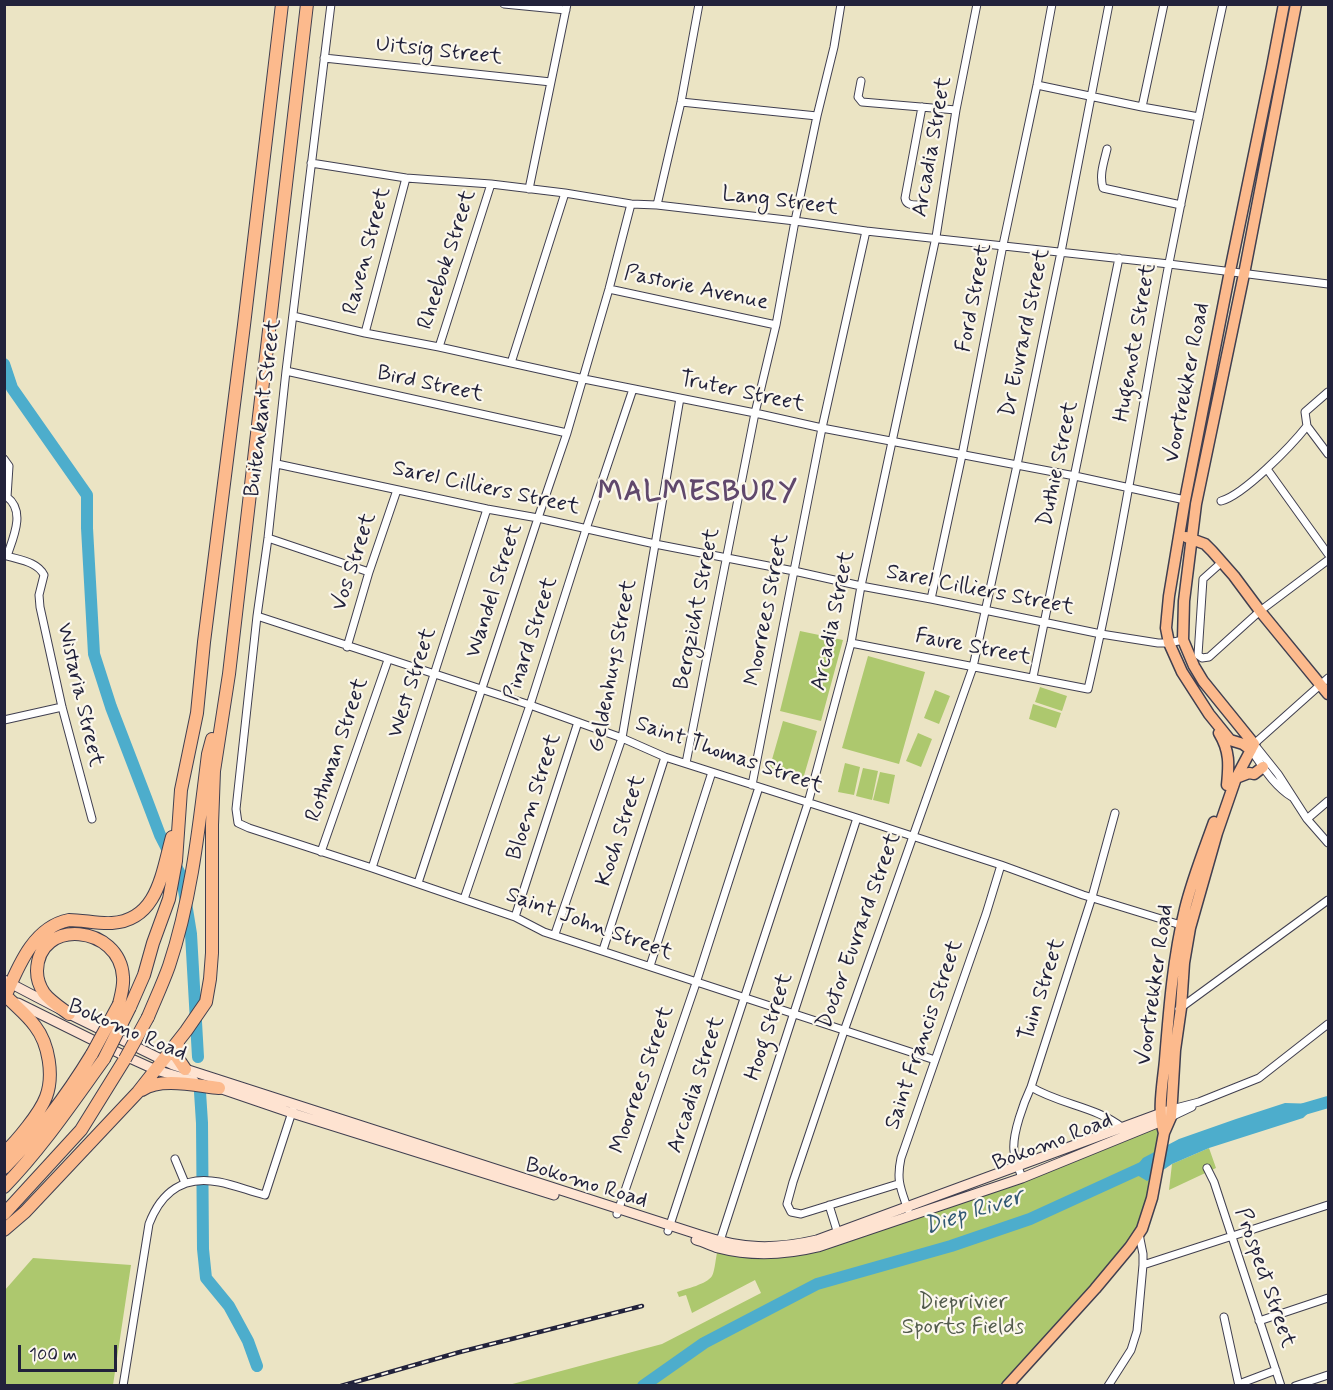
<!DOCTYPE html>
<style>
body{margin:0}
#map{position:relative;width:1333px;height:1390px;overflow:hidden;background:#ebe4c4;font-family:Mynerve,sans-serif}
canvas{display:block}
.frame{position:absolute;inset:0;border:6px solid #22223b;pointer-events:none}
.scale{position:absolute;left:18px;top:1345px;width:99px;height:27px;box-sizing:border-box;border:3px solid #22223b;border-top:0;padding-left:8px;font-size:18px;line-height:21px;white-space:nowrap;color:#22223b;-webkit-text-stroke:4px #fbf7ec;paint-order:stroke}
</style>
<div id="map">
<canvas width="1333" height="1390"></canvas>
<div class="frame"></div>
<div class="scale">100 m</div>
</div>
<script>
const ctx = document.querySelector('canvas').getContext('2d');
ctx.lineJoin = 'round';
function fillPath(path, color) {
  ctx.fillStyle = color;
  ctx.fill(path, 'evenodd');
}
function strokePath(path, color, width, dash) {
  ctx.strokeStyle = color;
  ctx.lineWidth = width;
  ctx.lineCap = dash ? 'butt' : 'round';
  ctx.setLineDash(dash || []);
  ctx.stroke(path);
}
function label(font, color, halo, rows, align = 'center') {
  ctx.font = font + ' Mynerve,sans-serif';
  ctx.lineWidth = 4.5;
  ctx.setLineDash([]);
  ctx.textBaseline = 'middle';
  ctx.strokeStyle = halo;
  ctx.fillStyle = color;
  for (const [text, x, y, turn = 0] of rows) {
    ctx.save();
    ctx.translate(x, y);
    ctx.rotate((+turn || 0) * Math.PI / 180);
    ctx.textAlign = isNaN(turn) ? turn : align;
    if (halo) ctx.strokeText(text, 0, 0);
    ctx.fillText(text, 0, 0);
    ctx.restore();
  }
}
const green = new Path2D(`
 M800,631L843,640L821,721L780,711Z
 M868,656L925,672L899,764L842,748Z
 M1040,687L1067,696L1062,711L1035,702Z
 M935,690L950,696L939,724L924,718Z
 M1033,704L1061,713L1056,728L1029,719Z
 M783,721L817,731L803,779L769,770Z
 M918,733L932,739L921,767L906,761Z
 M845,763L860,767L854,795L838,792Z
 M863,768L878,771L872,800L856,796Z
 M880,772L895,775L889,804L873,800Z
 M1161,1122L1142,1229L1007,1385L505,1386L662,1344L761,1293L755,1280L692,1313L686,1295L679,1297L677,1292C686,1289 707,1284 712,1276C715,1271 716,1255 718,1248L751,1253L910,1217Z
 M1209,1148L1216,1168L1169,1190L1172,1164Z
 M33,1258L131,1265L113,1385H5V1290Z`);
const water = new Path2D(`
 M1285,1103L1318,1104L1303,1118L1209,1148L1172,1164L1147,1181L1132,1172L1143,1158L1179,1139L1236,1119Z`);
const river = new Path2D(`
 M4,364L12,388L87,495V528L94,654L111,707L146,798L160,835L182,878L191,934L198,1057
 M200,1092L202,1123L203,1249L206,1278L229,1306L248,1341L257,1366
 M1304,1109L1328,1102
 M643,1386L704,1343L817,1284L951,1246L1030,1219L1146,1166`);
const street = new Path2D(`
 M331,4L286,371L268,538L257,616L236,809L238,823L249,828L372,868L515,917L544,932L935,1060
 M504,4L566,10
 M324,58L551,82
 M861,81L858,97L862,102L956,110
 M1037,85L1142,107L1199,117
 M681,102L817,116
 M1142,107L1164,4
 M1107,149C1104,162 1099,175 1103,188L1181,205
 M311,163L406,178L491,184L565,193L631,204L657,205L795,221L866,231L1169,264L1328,284
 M529,189L567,4
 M657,205L681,102L699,4
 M918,205C912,205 906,205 905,198L922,107
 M609,289L776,325
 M293,316L365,333L439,347L584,379L755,413L822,428L1075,476L1185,500
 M365,333L406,178
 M439,347L491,184
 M511,363L565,193
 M286,371L567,433
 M1307,426L1305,412L1328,392
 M1307,426L1328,454
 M4,459L9,466L7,497
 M277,464L487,509L538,518L655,544L794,571L861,586L931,599L1101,634L1158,643H1169L1183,640
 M1267,469L1328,554
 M7,497C26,511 13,538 7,556
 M1221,501C1244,495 1292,445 1307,426
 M268,538L369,572
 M4,555C18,560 37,561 44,575L39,595L40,607L62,707L92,819
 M1222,562L1203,579L1198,655L1202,658L1209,657L1260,611L1328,560
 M931,599L962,455L1003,245L1037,85L1052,4
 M257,616L530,705L622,738L665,757L712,772L857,818L1001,865L1083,895L1184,926
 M851,643L1088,689C1121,548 1142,405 1169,263C1186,177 1204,91 1223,4
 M347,647L369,572L397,490
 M1033,677L1119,258
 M1328,678L1254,744L1278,774L1307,819L1328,843
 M4,720L62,707
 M1251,750C1263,767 1274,786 1292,797
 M686,763L755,413L776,325L795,221L817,116L834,47L841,4
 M752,785L822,428L866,231
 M1307,819L1328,801
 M321,852L388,660
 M372,868L487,509
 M418,883L538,518L567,433L609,289L631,204
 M464,899L530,705L586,529L633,389
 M515,917L578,722
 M555,934L622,738L680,398
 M603,950L665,757
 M650,966L712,772
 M1179,1009L1328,900
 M1031,1087C1061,1105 1095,1106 1123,1128
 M1172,1109L1199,1102L1259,1078L1328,1024
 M1171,1117L1192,1107
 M175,1159L185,1183
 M1207,1168L1214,1182L1281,1386
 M1022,1178C1019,1169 1015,1160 1014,1151C1012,1134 1024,1102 1031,1087L1092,897L1115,813
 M898,1184L801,1214L791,1212L787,1204L793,1182L844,1031L973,667L1017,465L1061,252L1109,4
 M829,1205L838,1234
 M908,1210C901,1189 896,1181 901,1158L986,914L1001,865
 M617,1214L696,983L759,787
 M668,1231L808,803L851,643L861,586L936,237L956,110L977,4
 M719,1244L857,818
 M1143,1265L1328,1205
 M1224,1317L1239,1386
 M1259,1321L1328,1298
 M1239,1384L1276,1370
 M123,1386L149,1224C161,1192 184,1175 219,1182C235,1185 249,1191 265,1195L293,1109
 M1108,1386L1131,1350L1137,1331L1143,1265V1254L1139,1234
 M1295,1386L1328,1375`);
const secondary = new Path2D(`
 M4,980L69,1014L173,1065L700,1235C742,1249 774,1250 817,1240L1167,1111
 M18,1003L123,1055L156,1070L194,1081
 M213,1086L292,1113L554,1195
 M696,1240C704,1242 711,1246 718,1248C752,1257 785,1255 818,1247L1022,1178L1167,1119`);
const primary = new Path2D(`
 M1186,537L1205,544L1212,551L1234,576L1260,611L1328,694
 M1219,733C1230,751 1229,765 1227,785
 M1251,750L1243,744L1230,740L1209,714L1182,672L1169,643L1166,628L1167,617L1169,596L1185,500L1230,271L1272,67L1284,4
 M1236,778L1249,773L1254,774L1263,767
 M1164,1133C1157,1110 1163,1083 1165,1060C1169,1010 1173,958 1185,909C1192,880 1204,850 1214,822
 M1007,1386L1095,1289L1130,1247L1142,1229L1152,1198L1164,1133L1171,1117L1175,1050L1181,1008L1184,963L1190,928L1217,833L1236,778L1254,744L1203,681L1194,666L1183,640L1184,601L1196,504L1244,274L1296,4`);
const highway = new Path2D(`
 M5,997C18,967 33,927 69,920C83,920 98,924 112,923C158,920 162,872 172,837
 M130,1007L144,975L153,943L169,899L176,861L181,790L197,713L204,642L244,325L282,4
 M69,1014C61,1008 50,1001 44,993C40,987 37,978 37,971C38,917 120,925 123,977C124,986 121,995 119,1004
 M148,1017C155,1000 163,983 169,966C192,897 199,826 208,754L212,739
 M178,1042L177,1057L185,1069
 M142,1090C160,1077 198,1086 219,1088
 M4,1153C17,1141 40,1113 46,1097C54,1076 49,1044 35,1026C28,1016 18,1008 9,999
 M4,1168C38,1134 67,1095 92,1054
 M4,1187C42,1148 72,1103 104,1059
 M4,1214L81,1130L125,1059
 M4,1230L25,1212L138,1092L186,1031L206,1002L210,979L212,953V825L214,771L229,674L307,4`);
const rail = new Path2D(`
 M341,1386L460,1352L642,1306`);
const highwayBridge = new Path2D(`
 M92,1054L119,1004
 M104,1059L130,1007
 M125,1059L148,1017`);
const streetNames = [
 ["Uitsig Street",439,52,6],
 ["Arcadia Street",933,147,-80],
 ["Lang Street",780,202,7],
 ["Raven Street",368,251,-75],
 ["Rheebok Street",448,260,-72],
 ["Pastorie Avenue",696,289,12],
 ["Ford Street",975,298,-79],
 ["Dr Euvrard Street",1026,333,-78],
 ["Hugenote Street",1136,343,-80],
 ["Voortrekker Road",1188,383,-79],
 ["Bird Street",430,385,12],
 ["Truter Street",742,393,12],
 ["Buitenkant Street",264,408,-83],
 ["Duthie Street",1059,464,-78],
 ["Sarel Cilliers Street",486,489,12],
 ["Vos Street",355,562,-72],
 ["Wandel Street",495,591,-72],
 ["Sarel Cilliers Street",980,591,11],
 ["Bergzicht Street",698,609,-79],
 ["Moorrees Street",768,610,-79],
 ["Arcadia Street",834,621,-78],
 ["Pinard Street",532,639,-72],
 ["Faure Street",973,648,11],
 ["Geldenhuys Street",614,666,-79],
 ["West Street",413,683,-72],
 ["Wistaria Street",79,695,77],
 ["Rothman Street",338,750,-71],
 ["Saint Thomas Street",729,756,19],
 ["Bloem Street",535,797,-72],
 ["Koch Street",622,831,-72],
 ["Saint John Street",589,925,20],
 ["Doctor Euvrard Street",860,931,-70],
 ["Voortrekker Road",1156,985,-82],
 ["Tuin Street",1043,990,-72],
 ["Hoog Street",770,1027,-72],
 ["Bokomo Road",127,1031,23],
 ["Saint Francis Street",925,1035,-71],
 ["Moorrees Street",643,1080,-71],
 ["Arcadia Street",697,1085,-72],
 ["Bokomo Road",1053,1143,-21],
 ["Bokomo Road",586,1184,17],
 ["Prospect Street",1264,1278,71]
];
const parkNames = [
 ["Dieprivier",963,1303],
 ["Sports Fields",963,1328]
];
const waterNames = [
 ["Diep River",974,1213,-18]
];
const districtNames = [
 ["MALMESBURY",698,494]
];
fillPath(green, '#adc86e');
fillPath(water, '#4dadcc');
strokePath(river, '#4dadcc', 12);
strokePath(street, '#403f50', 9);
strokePath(secondary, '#403f50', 11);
strokePath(primary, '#403f50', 13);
strokePath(highway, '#403f50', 14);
strokePath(street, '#fff', 7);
strokePath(secondary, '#fee3d1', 9);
strokePath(primary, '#fcba8d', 10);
strokePath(highway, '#fcba8d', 12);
strokePath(rail, '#22223b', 4.5);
strokePath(rail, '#fbf7ec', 2, [7]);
strokePath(highwayBridge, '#403f50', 14, []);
strokePath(highwayBridge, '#fcba8d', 12);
label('22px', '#22223b', '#fbf7ec', streetNames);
label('22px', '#535c4d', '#fbf7ec', parkNames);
label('italic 24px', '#335a75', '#fbf7ec', waterNames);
ctx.letterSpacing = '1.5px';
label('bold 28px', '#60486c', '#fbf7ec', districtNames);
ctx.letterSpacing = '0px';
</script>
